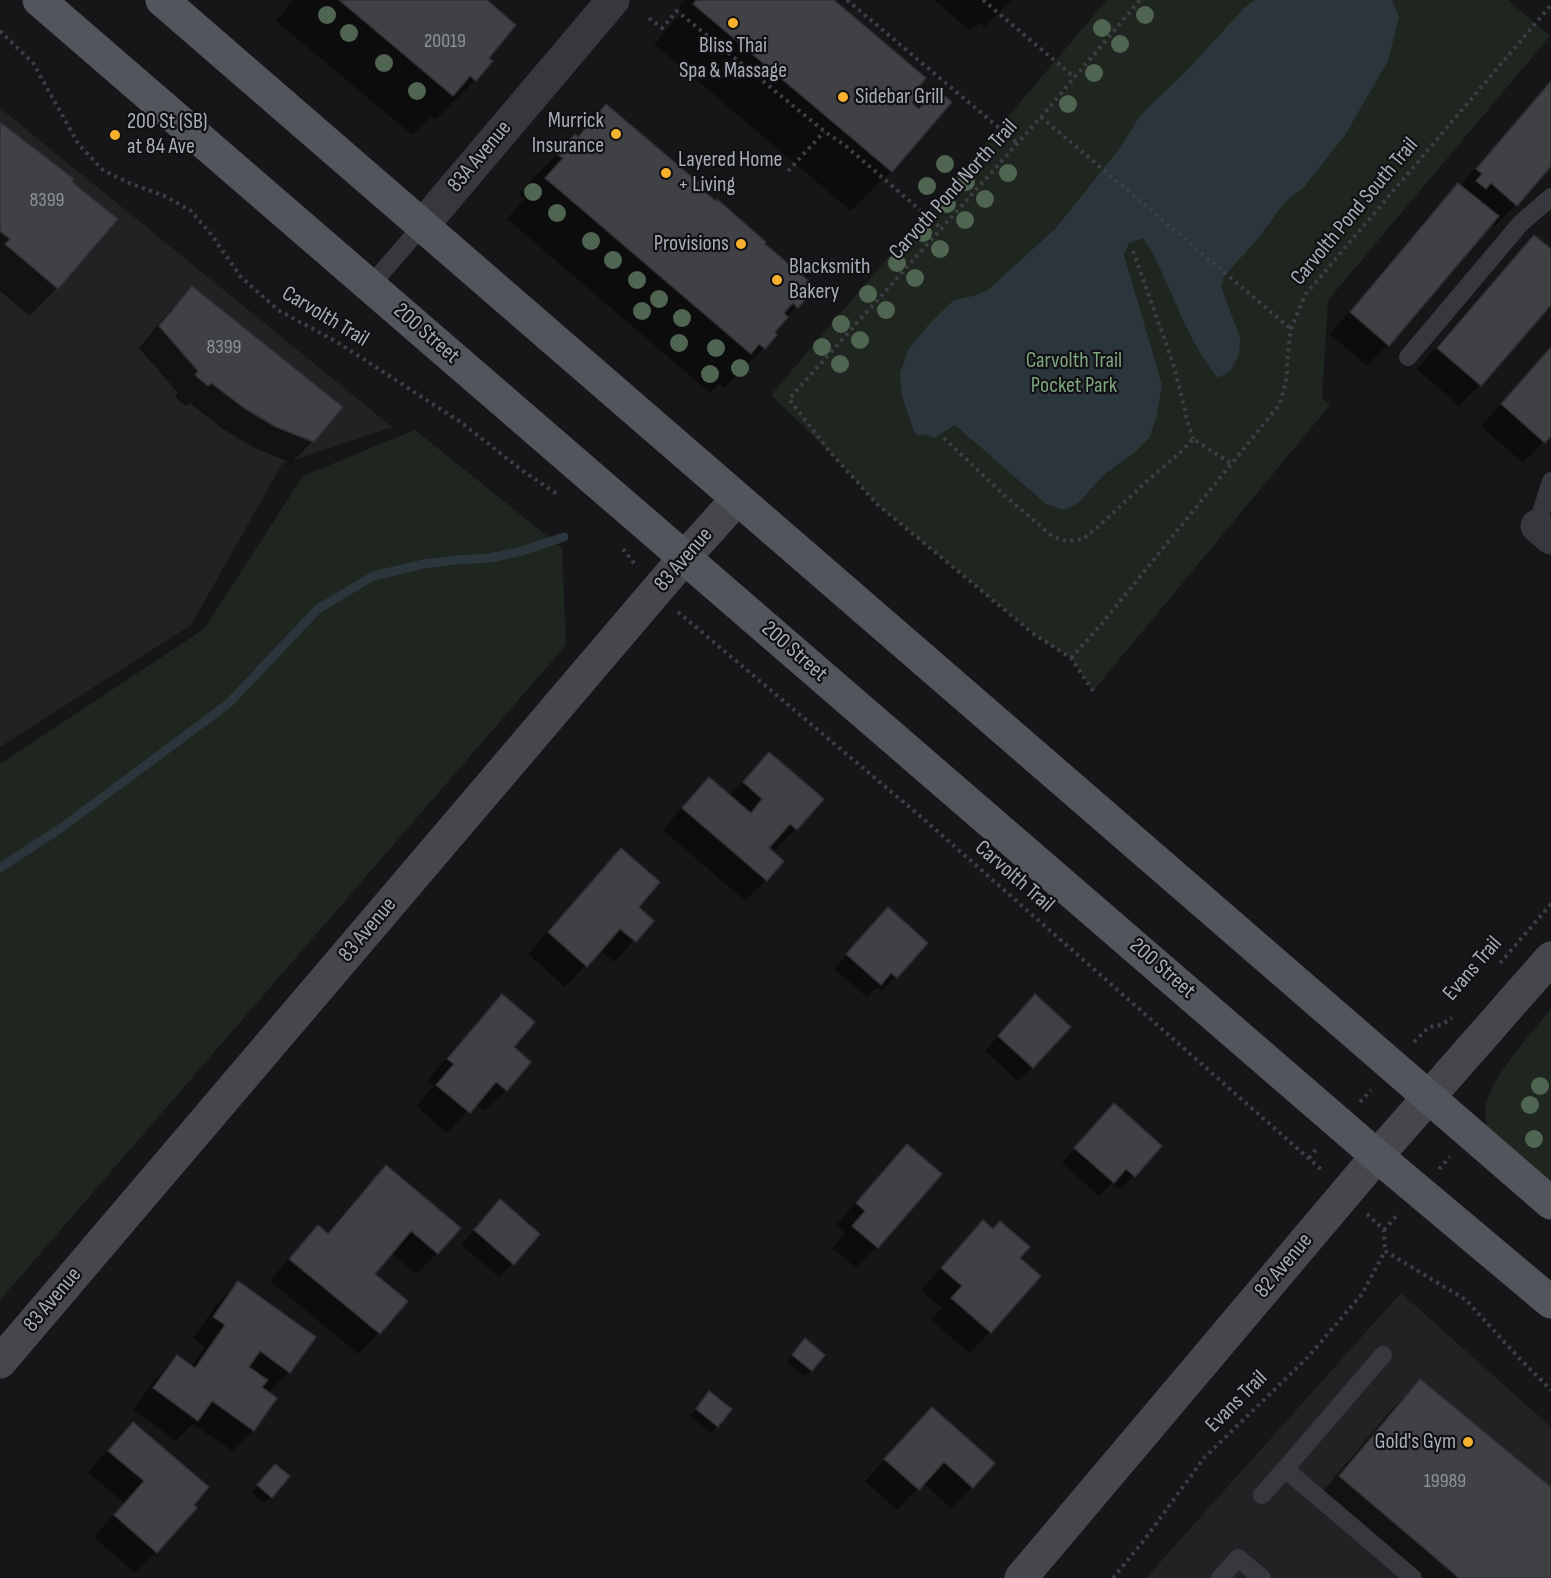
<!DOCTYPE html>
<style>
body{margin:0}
canvas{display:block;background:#161618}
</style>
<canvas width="1551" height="1578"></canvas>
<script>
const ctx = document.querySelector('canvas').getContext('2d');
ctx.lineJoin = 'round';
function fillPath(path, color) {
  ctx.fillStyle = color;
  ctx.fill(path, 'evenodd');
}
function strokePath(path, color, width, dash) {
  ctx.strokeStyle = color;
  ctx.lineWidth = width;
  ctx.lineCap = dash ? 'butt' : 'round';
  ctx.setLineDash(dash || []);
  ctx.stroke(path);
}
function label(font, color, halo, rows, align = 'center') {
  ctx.font = font + ' "Sofia Sans Condensed",sans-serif';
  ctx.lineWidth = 4.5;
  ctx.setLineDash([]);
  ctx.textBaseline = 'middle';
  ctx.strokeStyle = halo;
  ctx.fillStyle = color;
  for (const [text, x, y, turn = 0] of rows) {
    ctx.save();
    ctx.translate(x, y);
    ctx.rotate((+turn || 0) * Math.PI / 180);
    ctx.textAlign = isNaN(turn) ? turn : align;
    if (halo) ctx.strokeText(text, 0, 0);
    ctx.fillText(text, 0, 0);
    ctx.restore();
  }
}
const built = new Path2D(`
 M0,108L392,427L282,464L191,625L0,747Z
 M1401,1293L1551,1427V1578H1146Z`);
const green = new Path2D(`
 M1107,0H1508L1550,36L1328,300L1322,398L1330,405L1093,691L1071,658L1035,635L877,504L830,452L771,395Z
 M415,430L562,548L566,645L0,1300V764L204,629L303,476Z
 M1551,1009V1186L1488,1128C1486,1119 1484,1111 1487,1101C1494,1074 1533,1032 1551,1009Z`);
const water = new Path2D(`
 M1255,0H1392L1399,17L1388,61L1345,135L1304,187L1285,202L1256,241L1224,276L1221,287L1240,337L1239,355L1230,371L1218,378C1193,348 1179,310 1163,275C1157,262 1151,249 1143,238L1129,243L1124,255L1162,385L1157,415L1150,437L1133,454L1106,473L1078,503L1064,510L1046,504L955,425L934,438L926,434L919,436L914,431L902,396L900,373L908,350L930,323L954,300L973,296L988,290L1056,228L1119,149L1140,116L1192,65L1245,7Z`);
const shadow = new Path2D(`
 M293,0H484L487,58L475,80L435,120L431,116L412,135L276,21Z
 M685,0H831L916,88L910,103L917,109L936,91L950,103L891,171L851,211L654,44L682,12L678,8Z
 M934,0H1011L984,27L979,23L970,31Z
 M1551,82V163L1516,205L1495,226L1491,223L1388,345L1367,366L1330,334L1437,206L1458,185L1460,186L1539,94Z
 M606,106L695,186L763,244L801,292L806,296L773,333L775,335L764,348L724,388L719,384L710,393L507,219L524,199L519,195L535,176Z
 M0,124L57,288L30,316L0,291Z
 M1534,237L1551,251V303L1480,385L1459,406L1417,369L1513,258Z
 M192,288L313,441L291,463L255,448L223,429L190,403L186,406L175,397L178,393L139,348L171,309Z
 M1551,346V434L1523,463L1481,426Z
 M769,754L796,829L775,850L770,846L767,848L766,880L745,901L663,830L688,800L709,779L729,796Z
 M621,850L636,907L652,921L614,962L600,950L565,987L528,954L600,871Z
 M874,923L926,943L882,991L877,987L867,997L834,969Z
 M502,996L512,1048L529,1062L506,1090L485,1111L475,1103L447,1133L416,1106L434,1086L427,1081L481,1017Z
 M1021,1010L1032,1067L1018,1081L985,1051Z
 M1100,1119L1134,1176L1120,1189L1112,1183L1099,1196L1062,1163Z
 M907,1146L940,1174L877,1247L856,1268L832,1248L845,1233L836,1225L886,1167Z
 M386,1167L458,1228L437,1253L416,1274L391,1253L373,1274L406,1301L379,1333L358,1354L270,1281L297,1248L318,1227L326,1234L365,1188Z
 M500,1201L513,1264L499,1277L461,1245Z
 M983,1222L1018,1258L990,1332L969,1353L931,1320L942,1308L921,1290L962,1243Z
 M238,1283L289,1372L268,1393L275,1398L253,1430L232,1451L193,1424L176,1441L133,1410L156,1378L177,1357L191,1367L205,1347L193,1338L217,1304Z
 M798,1347L811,1370L805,1377L786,1362Z
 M1420,1381L1551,1489V1578H1399L1312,1504L1392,1409Z
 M703,1400L717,1426L711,1433L690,1416Z
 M932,1409L972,1487L951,1508L923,1483L897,1510L865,1481Z
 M133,1424L195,1508L156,1552L135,1573L94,1537L124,1503L88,1472L112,1445Z
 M269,1473L271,1497L264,1503L252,1493Z`);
const stream = new Path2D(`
 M0,868L61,828L228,704L318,609L373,576L424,564L455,560L490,558L522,551L564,537`);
const building = new Path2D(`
 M339,0H487L516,25L489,58L493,61L476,81L470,76L453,96Z
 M696,0H834L926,78L918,88L922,91L912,103L919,109L936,89L952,102L892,172L693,4Z
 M1551,81V166L1517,206L1491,183L1486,189L1476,181L1482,174L1476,169Z
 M606,104L699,183L697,186L716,201L717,199L766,242L765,244L811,283L803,291L808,296L798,308L793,303L784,313L788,317L775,332L777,335L765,349L759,344L751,354L545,178L563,158L558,155L575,134L578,137Z
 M0,122L74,179L72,182L118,219L58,289L5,244L10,239L0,231Z
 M1458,183L1499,216L1389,346L1350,312Z
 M1534,235L1551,249V305L1481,386L1437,348Z
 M192,286L343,407L314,442L276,427L244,408L211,383L208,386L195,375L198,371L159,326Z
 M1551,347V436L1545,443L1501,404Z
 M769,752L824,799L797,830L790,824L769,848L784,861L767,881L682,808L709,777L751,813L762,799L743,782Z
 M621,848L660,882L639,907L654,921L636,942L620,929L587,967L548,932Z
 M888,907L928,943L897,978L891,973L881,985L846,954Z
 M502,994L535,1022L514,1047L531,1062L507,1091L496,1082L470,1113L436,1085L454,1064L447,1059Z
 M1035,994L1071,1027L1033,1068L998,1036Z
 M1114,1103L1162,1146L1135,1177L1126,1169L1114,1183L1074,1148Z
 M907,1144L942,1174L878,1248L852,1226L865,1211L856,1203Z
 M386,1165L461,1228L438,1254L411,1231L375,1274L408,1301L380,1334L289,1259L318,1225L328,1234Z
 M500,1199L540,1234L514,1265L474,1230Z
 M983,1220L993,1229L1000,1221L1030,1247L1020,1258L1041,1276L991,1333L951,1298L962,1286L941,1268Z
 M238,1281L316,1337L290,1373L260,1351L249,1367L268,1380L262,1387L277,1398L254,1431L212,1401L198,1421L153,1388L177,1355L195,1368L225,1325L213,1317Z
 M805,1338L825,1355L812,1371L792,1355Z
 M1420,1379L1551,1487V1578H1459L1339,1476Z
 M709,1391L732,1409L718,1427L696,1409Z
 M932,1407L995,1463L973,1488L944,1462L919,1490L884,1459Z
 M133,1422L209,1487L194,1505L197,1508L157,1553L114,1515L144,1481L108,1451Z
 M275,1464L290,1476L272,1498L257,1485Z`);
const path = new Path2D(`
 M847,0L1017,143
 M983,0L1074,77
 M649,18L662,28L677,11L824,131L847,147L941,228
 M0,31L33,63L79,145L103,170L129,183L165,196L191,211L210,233L241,277L278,310L337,342L459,421L523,471L560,496
 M1041,117L1291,329
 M788,171L824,132
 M1133,251L1173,363L1185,410L1186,417L1193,439
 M944,438L1004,495L1052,536L1066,541L1083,539L1098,527L1146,482L1184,449L1193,439L1232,464
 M623,549L637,567
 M678,612L920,816L1323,1171
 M1071,658L1099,627L1280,404L1287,377V361L1291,329L1305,295L1551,5
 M1093,691L1071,658L1035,635L877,504L830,452L789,399L1041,117L1140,0
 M1500,963L1551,904
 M1414,1042L1429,1027L1441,1025L1452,1018
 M1360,1102L1371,1090
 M1309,1158L1318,1147
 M1439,1169L1450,1157
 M1367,1214L1384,1230L1385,1251
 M1384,1230L1397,1215
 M1385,1251L1466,1300L1520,1359L1551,1390
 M1113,1578L1145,1539L1204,1458L1308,1357L1362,1294L1385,1251`);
const lane = new Path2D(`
 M370,286L422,226
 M1408,357L1521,223L1551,197
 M1537,526L1551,481
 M1383,1355L1285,1469L1413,1578
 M1262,1495L1285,1469
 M1220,1578L1238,1558L1262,1578`);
const street = new Path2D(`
 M422,226L613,0
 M1537,526L1551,538`);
const secondary = new Path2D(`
 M0,1362L685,557L737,499
 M1021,1578L1377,1156L1551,958`);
const primary = new Path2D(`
 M39,0L1377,1156L1551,1302
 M162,0L1551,1203`);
const trees = [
 [327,15],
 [1145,15],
 [1102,28],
 [349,33],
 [1120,44],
 [384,63],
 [1094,73],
 [417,91],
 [1068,104],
 [945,164],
 [1008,173],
 [966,182],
 [927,186],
 [533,192],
 [985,199],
 [947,204],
 [557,213],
 [965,220],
 [923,233],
 [591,241],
 [940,249],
 [613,260],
 [897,263],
 [915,278],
 [637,280],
 [868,294],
 [659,299],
 [886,310],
 [642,311],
 [682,318],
 [841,324],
 [860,340],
 [679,343],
 [822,347],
 [716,348],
 [840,364],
 [740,368],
 [710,374],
 [1540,1086],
 [1530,1105],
 [1534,1139]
];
const markers = [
 [733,23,6,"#f7b12e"],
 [843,97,6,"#f7b12e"],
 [616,134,6,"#f7b12e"],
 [115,135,6,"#f7b12e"],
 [666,173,6,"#f7b12e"],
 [741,244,6,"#f7b12e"],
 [777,280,6,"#f7b12e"],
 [1468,1442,6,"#f7b12e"]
];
const numberNames = [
 ["20019",445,42],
 ["8399",47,201],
 ["8399",224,348],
 ["19989",1445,1482]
];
const poiNames = [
 ["Bliss Thai",733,46,"center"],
 ["Spa & Massage",733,71,"center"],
 ["Sidebar Grill",855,97],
 ["Murrick",604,121,"right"],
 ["Insurance",604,146,"right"],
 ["200 St (SB)",127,122],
 ["at 84 Ave",127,147],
 ["Layered Home",678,160],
 ["+ Living",678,185],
 ["Provisions",729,244,"right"],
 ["Blacksmith",789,267],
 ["Bakery",789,292],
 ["Gold's Gym",1456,1442,"right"]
];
const streetNames = [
 ["83A Avenue",480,157,-50],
 ["Carvoth Pond North Trail",954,190,-48],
 ["Carvolth Pond South Trail",1355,212,-50],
 ["Carvolth Trail",325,317,31],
 ["200 Street",426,334,41],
 ["83 Avenue",684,560,-49],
 ["200 Street",794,652,41],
 ["Carvolth Trail",1014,877,41],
 ["83 Avenue",368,930,-50],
 ["200 Street",1162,969,41],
 ["Evans Trail",1473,969,-49],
 ["82 Avenue",1284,1266,-50],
 ["83 Avenue",53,1300,-50],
 ["Evans Trail",1237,1402,-45]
];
const parkNames = [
 ["Carvolth Trail",1074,361],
 ["Pocket Park",1074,386]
];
fillPath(built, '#222225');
fillPath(green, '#1e261f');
fillPath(water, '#2b353c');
fillPath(shadow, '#0007');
strokePath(stream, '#2b353c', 9);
fillPath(building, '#404145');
strokePath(building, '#303034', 1.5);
strokePath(path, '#3d3f44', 4, [3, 4.5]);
strokePath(lane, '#37383d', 18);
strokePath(street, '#37383d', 33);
strokePath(secondary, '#45474d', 33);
strokePath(primary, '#53555c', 33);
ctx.fillStyle = '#4f6451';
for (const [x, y] of trees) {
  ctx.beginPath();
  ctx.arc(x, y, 9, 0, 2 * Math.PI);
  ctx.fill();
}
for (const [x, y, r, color] of markers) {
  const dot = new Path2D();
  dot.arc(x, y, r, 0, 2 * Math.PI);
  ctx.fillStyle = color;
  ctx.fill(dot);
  strokePath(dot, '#111113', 2);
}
label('20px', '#8d929b', null, numberNames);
label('22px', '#a7adb8', '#111113', poiNames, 'left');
label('22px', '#a7adb8', '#111113', streetNames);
label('22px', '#7ea480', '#111113', parkNames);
</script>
